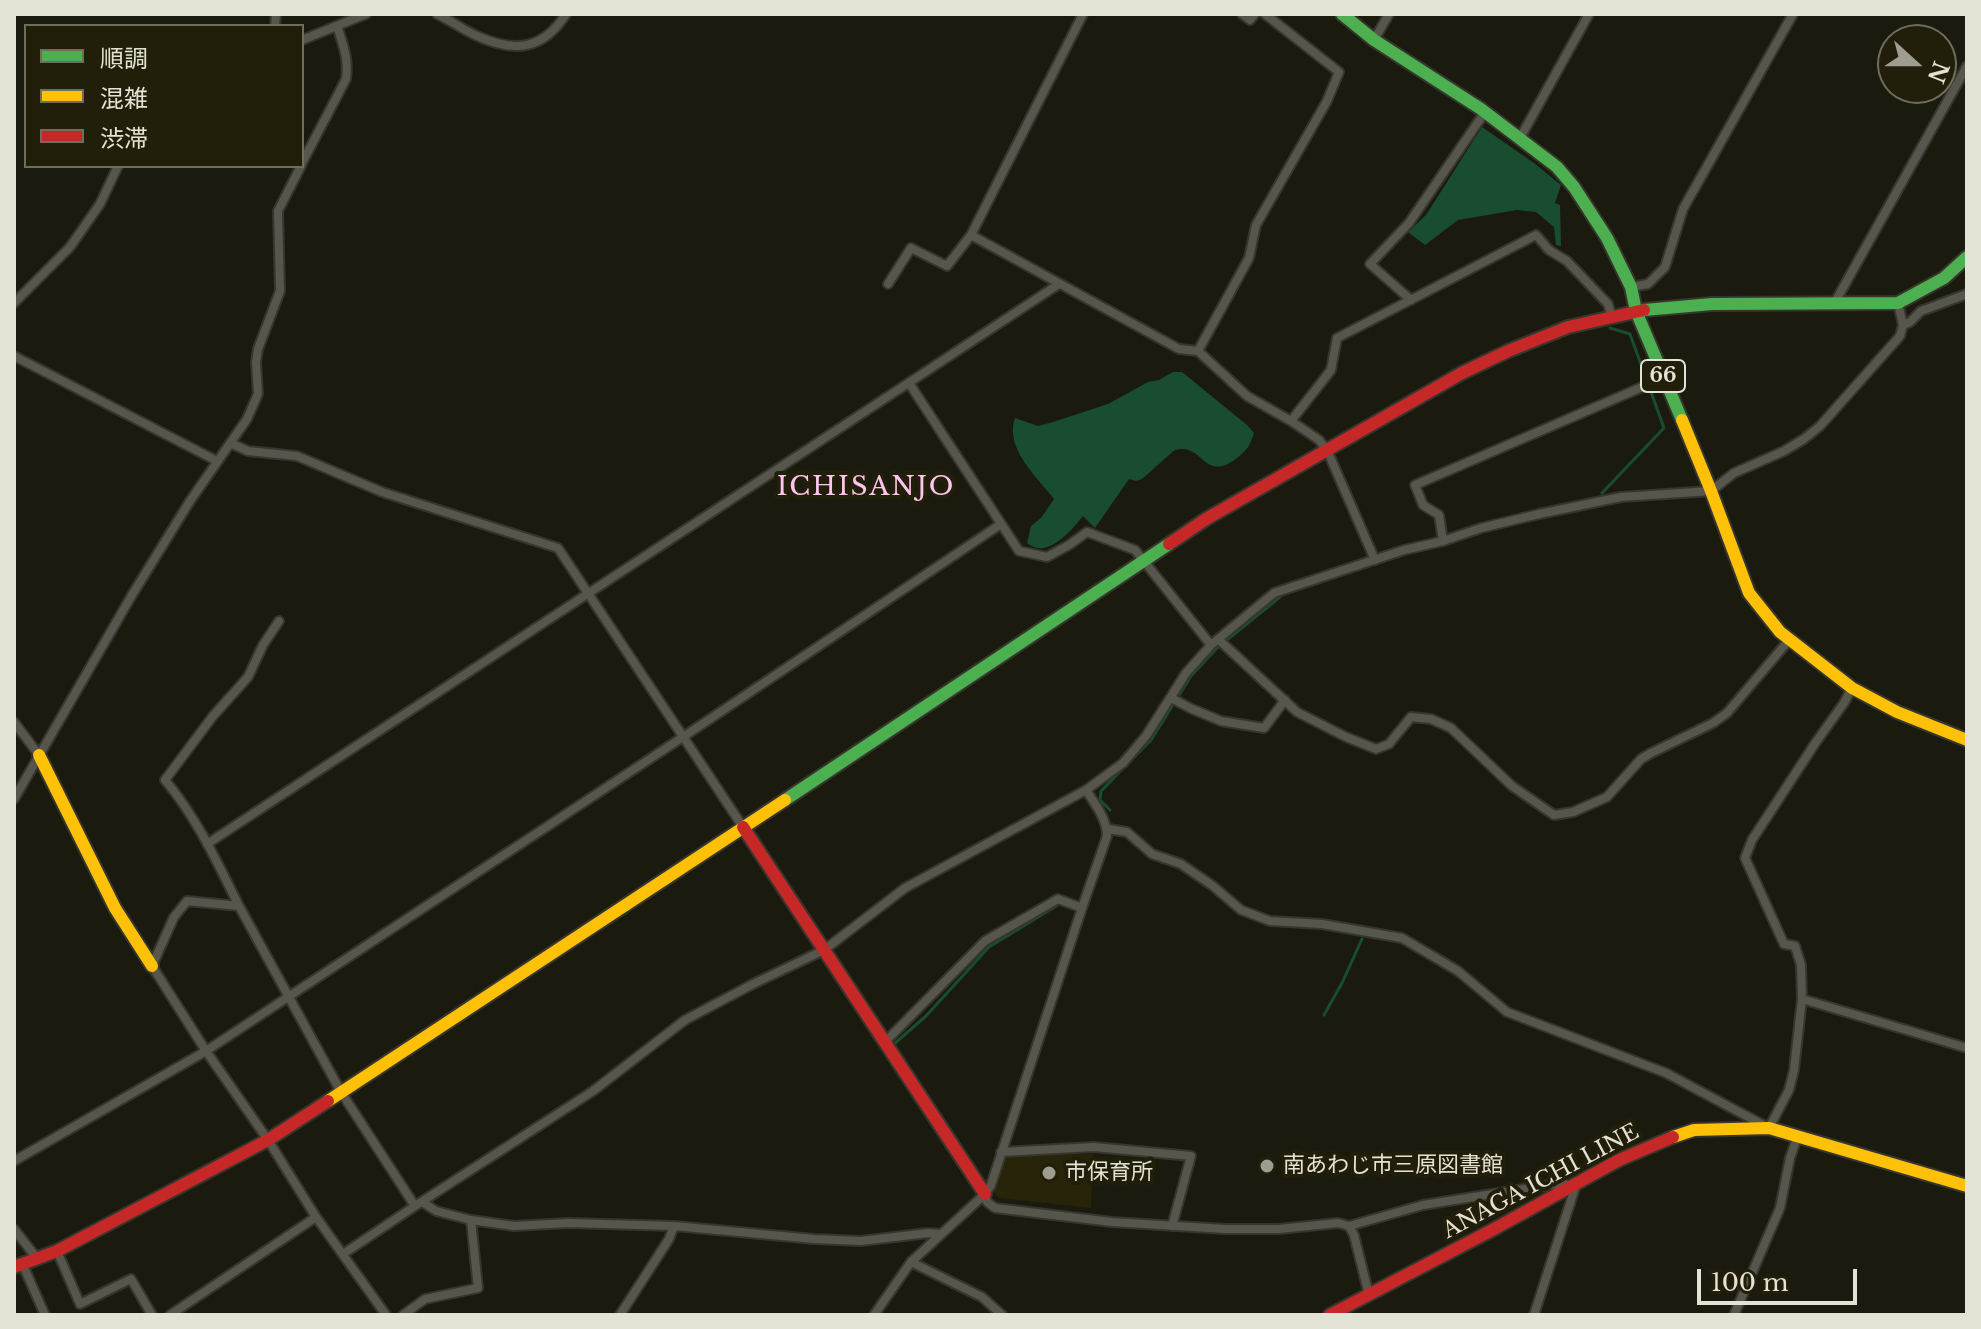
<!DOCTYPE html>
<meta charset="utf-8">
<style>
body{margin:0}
#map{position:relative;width:1981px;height:1329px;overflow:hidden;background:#1b1a0f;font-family:"Libre Baskerville","Noto Sans JP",serif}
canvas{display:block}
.frame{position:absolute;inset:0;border:16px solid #e3e3d5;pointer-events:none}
.legend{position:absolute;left:24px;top:24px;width:280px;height:144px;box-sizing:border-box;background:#211f09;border:2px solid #6f6d5b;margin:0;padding:10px 14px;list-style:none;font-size:24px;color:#e3e3d5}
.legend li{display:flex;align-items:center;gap:16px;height:40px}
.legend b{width:40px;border:2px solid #6f6d5b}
.north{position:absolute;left:1877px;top:24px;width:80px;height:80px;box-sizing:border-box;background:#211f09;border:2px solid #6f6d5b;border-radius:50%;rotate:111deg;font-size:22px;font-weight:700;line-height:32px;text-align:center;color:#e3e3d5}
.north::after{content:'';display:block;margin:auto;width:28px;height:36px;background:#9d9d90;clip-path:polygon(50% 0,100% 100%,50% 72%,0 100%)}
.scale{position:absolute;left:1697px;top:1269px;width:160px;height:36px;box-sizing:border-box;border:4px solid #e3e3d5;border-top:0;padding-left:10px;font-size:24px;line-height:28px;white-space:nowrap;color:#e3e3d5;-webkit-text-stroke:6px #211f09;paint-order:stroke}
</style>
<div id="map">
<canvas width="1981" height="1329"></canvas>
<div class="frame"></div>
<ul class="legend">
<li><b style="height:10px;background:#4caf50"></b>順調</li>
<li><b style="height:10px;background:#ffc107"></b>混雑</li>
<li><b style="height:10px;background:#c62828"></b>渋滞</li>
</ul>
<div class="north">N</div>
<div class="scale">100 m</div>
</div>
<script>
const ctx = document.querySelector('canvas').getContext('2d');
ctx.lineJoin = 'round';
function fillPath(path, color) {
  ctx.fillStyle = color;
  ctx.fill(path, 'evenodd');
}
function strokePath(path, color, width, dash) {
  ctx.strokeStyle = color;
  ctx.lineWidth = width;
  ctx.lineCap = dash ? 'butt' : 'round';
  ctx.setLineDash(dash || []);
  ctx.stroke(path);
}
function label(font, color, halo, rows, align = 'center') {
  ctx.font = font + ' "Libre Baskerville","Noto Sans JP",serif';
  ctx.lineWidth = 8;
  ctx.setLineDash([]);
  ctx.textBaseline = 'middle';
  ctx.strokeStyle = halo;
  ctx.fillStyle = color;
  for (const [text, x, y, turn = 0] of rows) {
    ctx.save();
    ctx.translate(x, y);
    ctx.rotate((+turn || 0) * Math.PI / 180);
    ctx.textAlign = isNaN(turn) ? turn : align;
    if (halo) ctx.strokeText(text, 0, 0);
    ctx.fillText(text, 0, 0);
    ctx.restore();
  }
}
const built = new Path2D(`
 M1093,1154L1091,1208L999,1198L993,1193L1005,1156Z`);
const water = new Path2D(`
 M1482,127L1534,163L1561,185L1555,203L1560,205L1561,246L1556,245L1554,227L1536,212L1517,210L1458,220L1425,245L1408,232L1426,215Z
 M1173,372H1182L1247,425L1254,433C1250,446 1247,450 1237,458C1203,484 1204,442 1175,450C1173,451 1147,475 1142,479L1136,481L1129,479L1095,528L1083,516C1071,531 1047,560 1027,543L1031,526L1041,518L1054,499C1037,477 1004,448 1015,418L1038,426L1053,422L1108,404L1148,382L1159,380Z`);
const stream = new Path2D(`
 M1602,493L1664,428L1630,334L1610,328
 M1110,810L1100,800L1101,791L1151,740L1191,676L1217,648L1280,597
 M1324,1015L1342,983L1362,939
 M894,1044L926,1016L989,947L1058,905`);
const street = new Path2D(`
 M437,14C450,20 463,30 477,36C515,53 543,50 566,14
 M1242,14L1250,20L1255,14
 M275,26L276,14
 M302,40L366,14
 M1374,40L1389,14
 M1520,138L1589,14
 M302,163L346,79C349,60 343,44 337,26
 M971,235L1179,349L1198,351L1247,396L1291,421
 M888,284L911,248L947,266L971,235L1083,14
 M1631,287L1648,284L1665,267L1683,209L1793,14
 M1411,300L1370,264L1409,223L1485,112
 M14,303L70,247L100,204L118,166
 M1834,304L1967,66
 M1903,325L1910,322L1921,311L1967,294
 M1198,351L1249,258L1256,225L1327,101L1339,72L1265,14
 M14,356L217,461
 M909,383L1019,551L1047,557L1069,545L1087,532L1135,550L1211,645
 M230,443L248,451L297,456L382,492L558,548L743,827
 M1443,541L1439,515L1423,505L1415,485L1663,378
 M1375,560L1327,450L1319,440L1291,421L1331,370L1337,338L1536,235L1549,250L1567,261L1608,304L1612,317
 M1218,639L1297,712L1346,737L1376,749L1389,744L1411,717L1431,719L1451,728L1512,786L1554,815L1573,812L1607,797L1641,759L1651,753L1713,723L1727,713L1790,639
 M1171,698L1192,709L1221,721L1264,728L1285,700
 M14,722L39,755
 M14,799L132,595L190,501L247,419L258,394L256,362L258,349L280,291L278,211L301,166
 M1108,829L1127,832L1152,854L1181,864L1213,886L1241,910L1270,921L1322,924L1402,938L1458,971L1507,1012L1666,1073L1769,1128L1789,1090L1794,1070L1802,999L1801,965L1795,946L1784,944L1745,858L1752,840L1816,742L1844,703L1852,688
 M207,844L1059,284
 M239,906C217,862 197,818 165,780L213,716L248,677L263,645L279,621
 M1802,999L1967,1048
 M884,1043L985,941L1058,899L1082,908
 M1001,1152L1094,1147L1191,1156L1172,1226
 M14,1161L206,1051L683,737L1001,524
 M985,1194L987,1202L995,1208L1112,1222L1225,1229H1279L1338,1223L1349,1226L1354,1235L1369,1295
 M422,1202L436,1211L471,1220L514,1226L569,1223L674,1226L814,1239L861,1241L928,1233L940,1234
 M1349,1226L1423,1205L1562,1183L1570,1186
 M14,1229L36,1257
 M57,1251L80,1304L131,1279L152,1315
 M343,1254L415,1206L593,1091L685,1020L753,984L824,950L905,888L1086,790L1123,763L1146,736L1186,673L1211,645L1274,593L1404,550L1443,541L1481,528L1539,514L1621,497L1711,491L1734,473L1784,451L1804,439L1820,426L1900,336L1903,325L1898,303
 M911,1262L982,1297L1002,1315
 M22,1263L45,1315
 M170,1315L316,1217
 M386,1315L316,1217L268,1140L206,1051L152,966L174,917L187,901L239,906L341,1092L415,1206
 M403,1315L425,1299L478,1288L471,1220
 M620,1315L669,1239L674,1226
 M874,1315L911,1262L985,1194L991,1185L1082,908L1107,836C1107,819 1095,804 1086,790
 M1534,1315L1576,1185
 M1734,1315L1780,1208L1790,1158L1798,1135`);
const fast = new Path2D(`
 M1342,14L1374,40L1481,109L1557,167L1574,187L1607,238L1631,287L1636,311L1682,420
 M1644,310L1712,304L1898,303L1944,278L1967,257
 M785,800L1169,544`);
const slow = new Path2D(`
 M1682,420L1711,491L1749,593L1780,632L1852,688L1897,712L1967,740
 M39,755L115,908L152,966
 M328,1101L785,800
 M1673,1137L1694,1130L1769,1128L1967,1186`);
const jam = new Path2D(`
 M1169,544L1206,519L1462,373L1508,351L1568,327L1644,310
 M743,827L985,1194
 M14,1267L57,1251L268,1140L328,1101
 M1330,1315L1494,1229L1619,1160L1673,1137`);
const markers = [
 [1267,1166,8,"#9d9d90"],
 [1049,1173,8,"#9d9d90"]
];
const shields = [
 [1663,376,44]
];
const shieldNames = [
 ["66",1663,376]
];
const poiNames = [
 ["南あわじ市三原図書館",1283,1166],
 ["市保育所",1065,1173]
];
const streetNames = [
 ["ANAGA ICHI LINE",1541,1182,-28]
];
const quarterNames = [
 ["ICHISANJO",866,488]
];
fillPath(built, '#272409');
fillPath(water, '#184d2f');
strokePath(stream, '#184d2f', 3);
strokePath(street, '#36362e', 12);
strokePath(fast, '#36362e', 16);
strokePath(slow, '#36362e', 16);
strokePath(jam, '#36362e', 16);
strokePath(street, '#56564c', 8);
strokePath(fast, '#4caf50', 12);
strokePath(slow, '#ffc107', 12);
strokePath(jam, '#c62828', 12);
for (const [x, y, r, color] of markers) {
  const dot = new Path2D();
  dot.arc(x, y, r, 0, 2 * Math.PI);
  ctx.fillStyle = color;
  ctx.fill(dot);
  strokePath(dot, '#211f09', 3);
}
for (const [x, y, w] of shields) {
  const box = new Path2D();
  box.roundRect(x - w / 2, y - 16, w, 32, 6);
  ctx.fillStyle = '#211f09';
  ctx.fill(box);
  strokePath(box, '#e3e3d5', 2);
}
label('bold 20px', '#e3e3d5', null, shieldNames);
label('22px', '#e3e3d5', '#211f09', poiNames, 'left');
label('22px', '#e3e3d5', '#211f09', streetNames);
ctx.letterSpacing = '2px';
label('26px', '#fec6ed', '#211f09', quarterNames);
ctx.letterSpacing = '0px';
</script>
